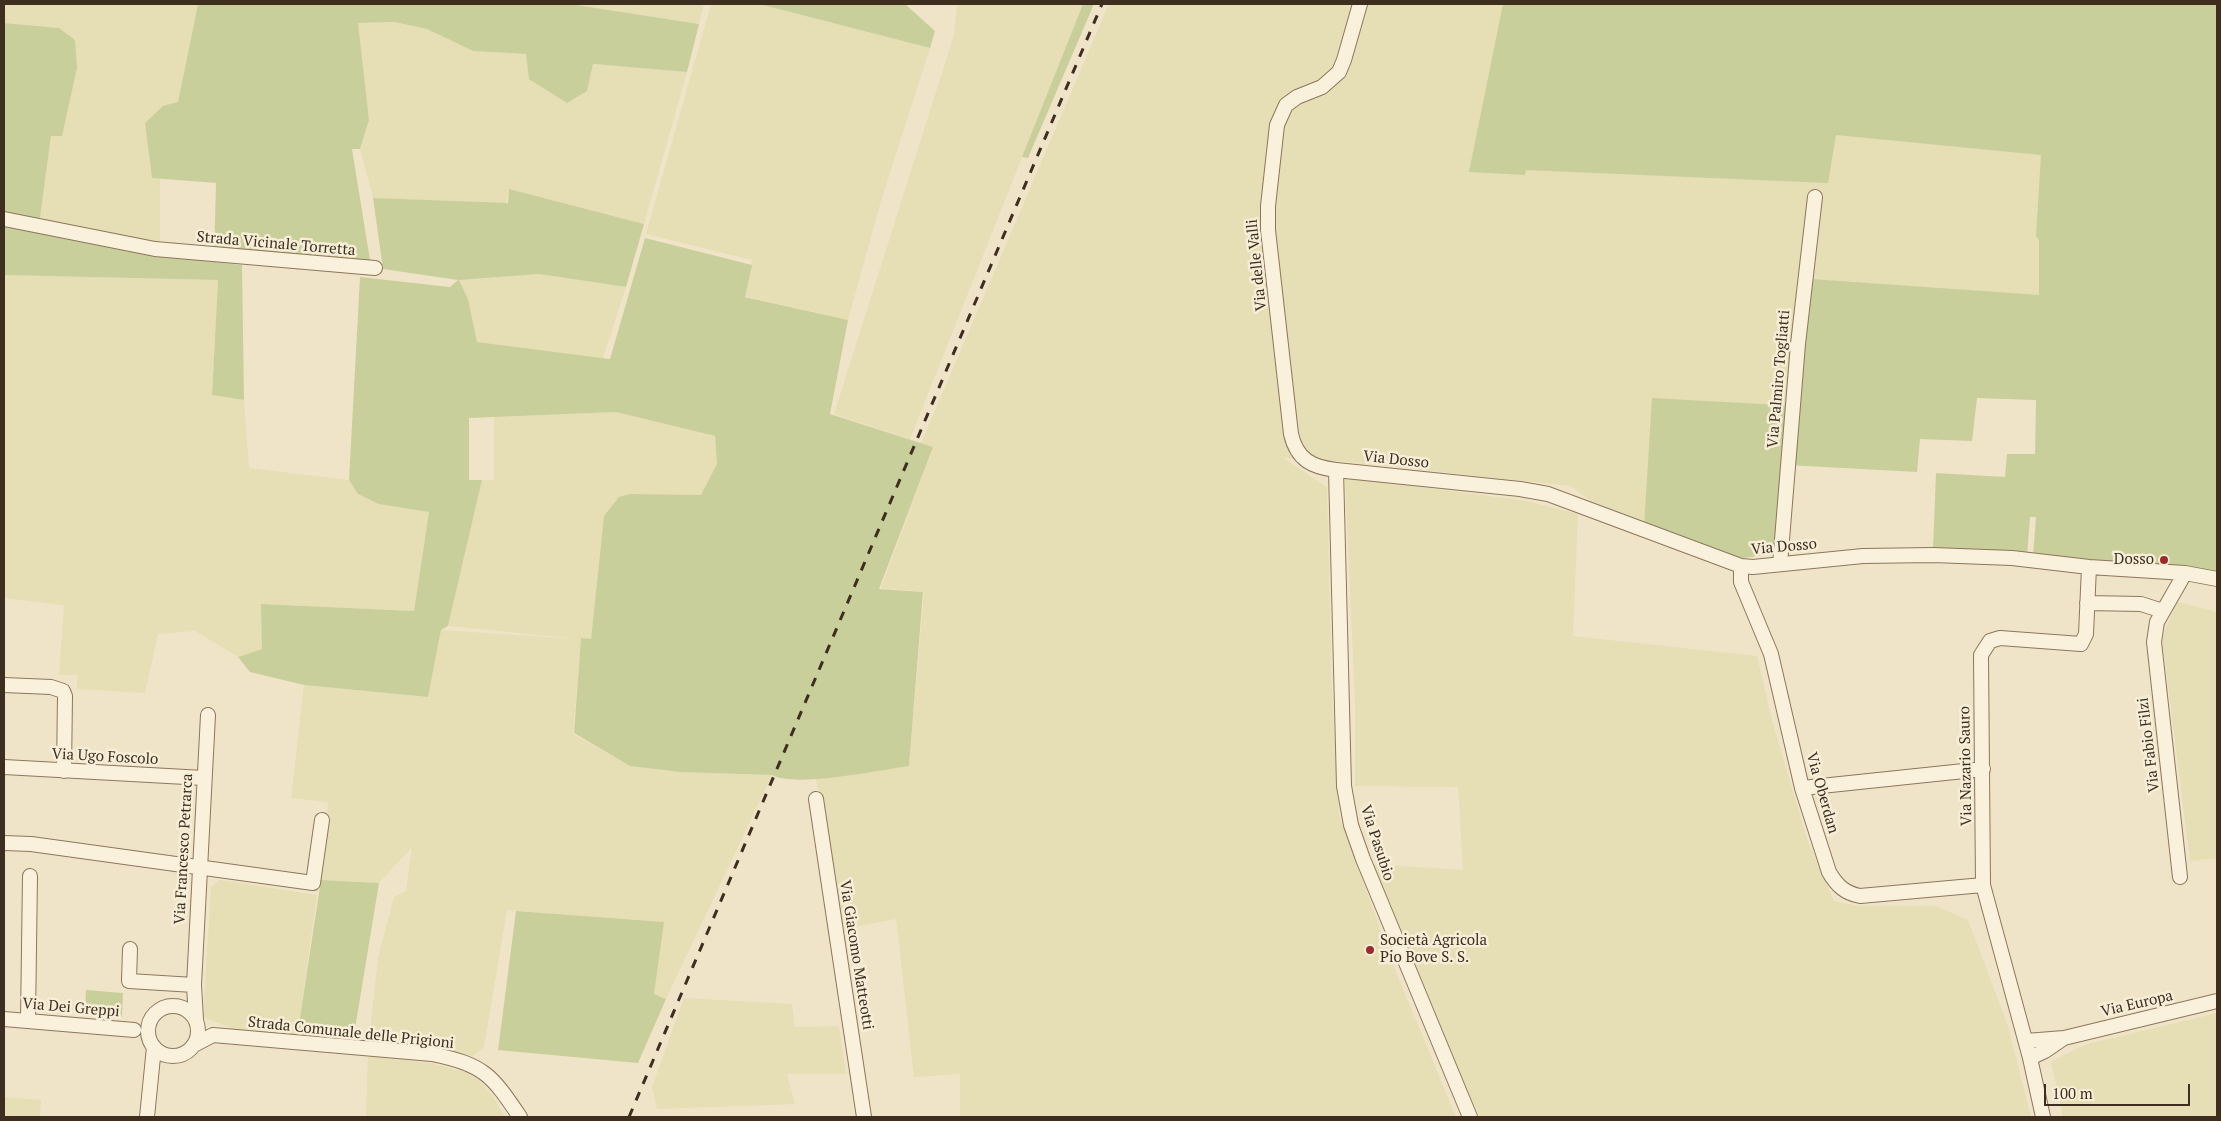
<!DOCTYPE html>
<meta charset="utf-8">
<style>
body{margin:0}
#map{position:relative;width:2221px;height:1121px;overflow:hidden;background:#f0e4c8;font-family:"PT Serif",serif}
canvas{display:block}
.frame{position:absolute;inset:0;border:5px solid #3d2e20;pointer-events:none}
.scale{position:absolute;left:2044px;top:1084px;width:146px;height:22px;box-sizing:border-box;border:2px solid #3d2e20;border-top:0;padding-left:6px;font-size:15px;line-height:18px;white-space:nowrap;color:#3d2e20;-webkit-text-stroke:4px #f7eed8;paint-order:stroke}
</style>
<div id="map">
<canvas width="2221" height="1121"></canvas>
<div class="frame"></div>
<div class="scale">100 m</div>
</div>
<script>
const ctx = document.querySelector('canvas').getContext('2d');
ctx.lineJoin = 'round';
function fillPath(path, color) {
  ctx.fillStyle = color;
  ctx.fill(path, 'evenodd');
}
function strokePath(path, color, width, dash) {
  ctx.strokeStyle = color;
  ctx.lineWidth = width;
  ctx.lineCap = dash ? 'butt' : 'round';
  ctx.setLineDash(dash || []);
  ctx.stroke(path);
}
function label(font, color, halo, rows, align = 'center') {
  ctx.font = font + ' "PT Serif",serif';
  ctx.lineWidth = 5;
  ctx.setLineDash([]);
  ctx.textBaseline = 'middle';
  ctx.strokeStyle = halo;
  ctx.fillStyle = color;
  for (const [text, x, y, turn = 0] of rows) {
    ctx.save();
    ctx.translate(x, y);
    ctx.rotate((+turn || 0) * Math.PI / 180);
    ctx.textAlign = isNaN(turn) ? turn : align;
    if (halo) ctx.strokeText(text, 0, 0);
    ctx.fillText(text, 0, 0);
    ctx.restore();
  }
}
const farmland = new Path2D(`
 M4,4H198L178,102L145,123L152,178L160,179V247L39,222L51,136L59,28L4,23Z
 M570,4H704L699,24Z
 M711,4H759L930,48L881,201L848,320L744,296L752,260L646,234Z
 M957,4H1083L910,439L834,414L954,35Z
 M1109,4H2217L2041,400L1977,398L1919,439L1786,465L1730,559L1601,509L1571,486L1339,461L1283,458L1327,487L1332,695L1339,815L1394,967L1456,1117H960V1074L914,1077L896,919L844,929L816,779L909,766L924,592L881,588L933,447L921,443Z
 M394,22L427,29L473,51L527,54L587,91L593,64L687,72L644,224L509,189L505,210L485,203L373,198L360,149L369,120L357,23Z
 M539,274L626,287L603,358L477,342L468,299L459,280Z
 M4,275L218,280L212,395L244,400L249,468L349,480L358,494L429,512L414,611L262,604L263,649L238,657L195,631L158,634L145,693L77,689V675H59L64,605L4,598Z
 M616,412L715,436L717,464L702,496L630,494L604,516L591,639H581L573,734L630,766L681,772L772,775L666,999L654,994L663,922L507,910L484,1047L471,1058L369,1038L378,958L394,897L406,891L412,847L379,883L321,880L328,802L291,798L304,685L428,697L441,630L579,639L448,626L482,480H494V417Z
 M1345,477L1527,501L1578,514L1573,636L1757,656L1773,724L1807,839L1834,901L1860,906H1936L1968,920L2008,1026L2031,1117H1480L1436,1024L1371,864L1463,870L1458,787L1355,786V705Z
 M2177,602L2217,612V858L2190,861L2162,638Z
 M219,880L317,895L297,1037L243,1033L203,1017L211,887Z
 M684,998L792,1004L795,1027L839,1026L846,1074H787L795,1104L657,1109L652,1087Z
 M2217,1013V1117H2063L2051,1062L2084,1045Z
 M368,1056L431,1063L473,1074L493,1096L505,1117H366Z
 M4,1097L41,1100L40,1117H4Z`);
const green = new Path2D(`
 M198,4H570L699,24L687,72L593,64L587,91L567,103L529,79L526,54L473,51L427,29L394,22L358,23L369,120L360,149H352L370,260L363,265L214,256L216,183L152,178L145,123L163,106L178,102Z
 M759,4H905L935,31L930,48Z
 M1083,4H1094L1028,158L1022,157Z
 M1503,4H2217V573L2033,556L2036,517H2030L2027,556L1933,549L1936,473L2005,477L2007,454H2035L2036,400L1977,398L1972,441L1920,439L1917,472L1787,465L1779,553L1730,560L1644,527L1652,398L1797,406L1811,279L2039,295V240L2036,236L2041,155L1836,135L1828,183L1526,170L1525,175L1469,172Z
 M4,23L59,28L75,40L77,68L62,136H51L38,232L179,258L242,265L244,400L212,395L218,280L4,275Z
 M509,189L644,224L626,287L539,274L459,280L468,299L477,342L610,359L645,238L752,265L745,297L848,320L830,414L933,447L879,589L923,592L909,766C880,770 795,788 772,775L680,772L630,766L574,733L581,638L591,639L604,516L619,497L630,494L701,495L717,464L715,436L616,412L469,418V480H482L448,626L441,630L428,697L304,685L250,672L238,657L262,649L261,604L414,611L429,512L379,504L358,494L349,480L360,277L450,287L458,280L383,269L373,198L508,203Z
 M321,880L379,883L353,1041L297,1037Z
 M516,911L664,922L654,994L666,999L638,1063L498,1050Z
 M86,990L123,993L122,1017L85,1013Z`);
const minor = new Path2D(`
 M1360,4L1344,60L1339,72L1322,87L1297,97L1286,105L1277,125L1268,206V230L1291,434C1297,460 1312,467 1336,470L1520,489L1548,494L1741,566L1753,567L1863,556L1933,555L2012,558L2089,567L2185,573L2217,579
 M4,219L155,249L375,268
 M1336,470L1344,786L1351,825L1363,859L1470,1117
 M1780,564L1798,344L1815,197
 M1741,566V582L1771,654L1802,788L1829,872C1837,886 1845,893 1860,896L1983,885
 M2087,603L2141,604L2163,611
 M4,685L51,687L63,691L65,696L64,771
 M4,767L204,778
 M1802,788L1983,769
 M816,799L864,1117
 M4,843L31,844L313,883L322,820
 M2180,877L2154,642L2157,622L2185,573
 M130,949L129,981L194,985
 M148 1031a25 25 0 1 1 50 0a25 25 0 1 1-50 0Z
 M4,1019L134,1030
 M28,1020L30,876
 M196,1020L194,985L208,715
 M2026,1041L2064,1038L2217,1001
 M194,1045L213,1035L432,1054C484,1065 491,1074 520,1117
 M2030,1058L2045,1051L2064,1038
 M147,1117L154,1047
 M2043,1117L2030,1058L1983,885L1981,655L1990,641L2000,638L2081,644L2086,634L2089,567`);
const rail = new Path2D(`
 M629,1117L1102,4`);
const markers = [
 [2164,560,5,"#9e2a2b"],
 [1370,950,5,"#9e2a2b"]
];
const streetNames = [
 ["Strada Vicinale Torretta",276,244,5],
 ["Via delle Valli",1257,265,-96],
 ["Via Palmiro Togliatti",1779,379,-85],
 ["Via Dosso",1396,460,6],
 ["Via Dosso",1784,547,-5],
 ["Via Fabio Filzi",2149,745,-97],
 ["Via Ugo Foscolo",105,757,3],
 ["Via Nazario Sauro",1966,766,-91],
 ["Via Oberdan",1822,793,74],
 ["Via Pasubio",1377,843,72],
 ["Via Francesco Petrarca",184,849,-87],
 ["Via Giacomo Matteotti",856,955,81],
 ["Via Europa",2137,1004,-13],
 ["Via Dei Greppi",71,1008,5],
 ["Strada Comunale delle Prigioni",351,1033,6]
];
const poiNames = [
 ["Dosso",2154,560],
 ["Società Agricola",1380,941,"left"],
 ["Pio Bove S. S.",1380,958,"left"]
];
fillPath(farmland, '#e6deb5');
fillPath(green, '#c9cf9b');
strokePath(minor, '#8d765c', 16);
strokePath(minor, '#faf1dc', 14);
strokePath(rail, '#3d2e20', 3, [9, 9]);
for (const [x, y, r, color] of markers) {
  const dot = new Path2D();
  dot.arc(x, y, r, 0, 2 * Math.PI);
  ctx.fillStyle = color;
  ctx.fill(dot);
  strokePath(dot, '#f7eed8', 2);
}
label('15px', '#3d2e20', '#f7eed8', streetNames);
label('15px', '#3d2e20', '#f7eed8', poiNames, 'right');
</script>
